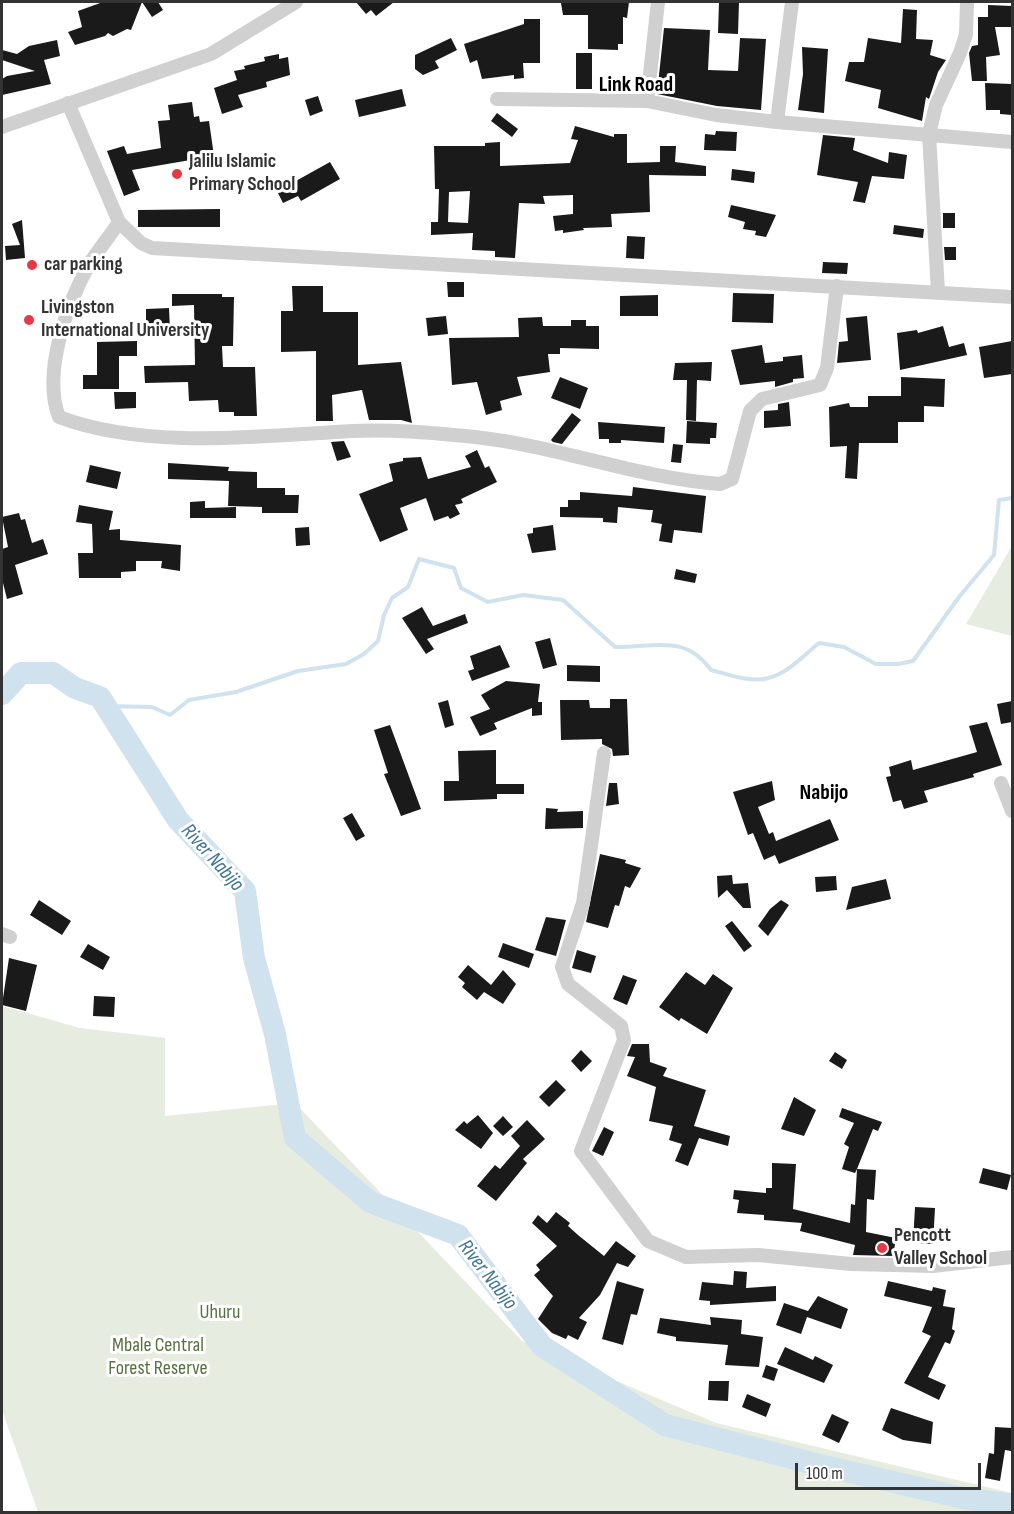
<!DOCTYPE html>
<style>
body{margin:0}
#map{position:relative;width:1014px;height:1514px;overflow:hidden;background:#fff;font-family:"Sofia Sans Condensed",sans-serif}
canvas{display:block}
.frame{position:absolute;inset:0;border:3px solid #333;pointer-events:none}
.scale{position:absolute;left:795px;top:1463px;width:186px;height:27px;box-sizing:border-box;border:3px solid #333;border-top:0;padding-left:8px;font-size:18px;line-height:21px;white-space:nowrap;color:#333;-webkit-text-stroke:4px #fff;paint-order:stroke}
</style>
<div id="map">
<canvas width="1014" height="1514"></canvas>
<div class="frame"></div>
<div class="scale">100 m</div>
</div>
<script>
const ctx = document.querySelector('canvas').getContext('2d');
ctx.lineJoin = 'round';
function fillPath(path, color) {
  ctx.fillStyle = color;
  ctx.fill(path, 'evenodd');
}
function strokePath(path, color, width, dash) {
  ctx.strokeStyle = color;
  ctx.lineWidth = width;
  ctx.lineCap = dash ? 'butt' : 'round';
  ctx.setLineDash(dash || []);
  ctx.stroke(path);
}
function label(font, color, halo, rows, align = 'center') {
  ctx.font = font + ' "Sofia Sans Condensed",sans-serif';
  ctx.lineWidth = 6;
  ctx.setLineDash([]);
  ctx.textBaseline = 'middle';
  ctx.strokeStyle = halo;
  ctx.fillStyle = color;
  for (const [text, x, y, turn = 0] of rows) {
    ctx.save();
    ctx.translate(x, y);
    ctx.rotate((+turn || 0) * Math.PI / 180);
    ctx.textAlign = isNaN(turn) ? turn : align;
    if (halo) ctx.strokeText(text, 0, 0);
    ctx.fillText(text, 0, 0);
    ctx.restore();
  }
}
const green = new Path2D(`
 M1012,546V636L966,624Z
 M2,1006L80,1028L165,1038V1116L295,1103L522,1341L716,1423L1012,1493V1512H38L2,1410Z`);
const stream = new Path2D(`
 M106,706L152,707L170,715L189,700L236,692L298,671L346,664L364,654L378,641L384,615L392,598L408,587L419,559L454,568L461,588L488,602L523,595L563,600L615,647C654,648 684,633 711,670C727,674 751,683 768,678C787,674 804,655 819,643L844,647L876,664H898L913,661L959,597L994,555L999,500L1012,498`);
const river = new Path2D(`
 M2,694L21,673H53L75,688L100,697L178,820L245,891L254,958L275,1034L295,1138L370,1202L458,1235L542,1346L665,1425L815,1464L963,1498L1012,1505`);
const building = new Path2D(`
 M103,2H142L131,30L127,29L113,36L108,33L105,36L75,45L68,32L82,27L78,11Z
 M142,2H158L163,10L152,17Z
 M356,2H394L376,16L371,10L366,14Z
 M572,2H629L627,18L623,17V44H618V50L588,49V15H563L561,3Z
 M719,2H739L738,34L718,33Z
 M988,5L1012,6V27H995L1000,55L986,57L987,81H972L969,53L972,46L978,45V17H988Z
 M903,9L917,10L916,39L933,40L930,55L946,60L938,72L929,99L926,97L922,121L878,108L881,90L845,81L849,62H864L868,38L901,43Z
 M524,19H540V63H523L524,78L514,79V75L482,79L477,60L470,63L464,44L524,24Z
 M664,28L710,30L708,70L738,71L740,38L766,39L761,110L717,106L657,94Z
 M451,38L457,50L435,61L439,68L423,75L415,69V55Z
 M57,40L60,56L44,60L51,84L2,95V79L7,76L35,71L2,60V50L17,54L29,46Z
 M802,47L828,49L824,113L798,110L803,74Z
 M576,53H592V89H576Z
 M279,54V59L288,57L290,75L266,82L267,87L238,95L243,107L222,114L214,88L237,80L234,71L245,69L244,66L265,61L264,57Z
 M985,83L1012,84V115L1000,114V110H986Z
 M402,89L406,106L359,117L355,100Z
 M318,96L323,111L310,116L305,100Z
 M192,102L194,117L199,116L200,122L209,121L214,156L132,170L140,190L124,196L107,151L124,146L127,154L161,148L158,121L170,120L168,105Z
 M497,113L518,129L512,137L491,121Z
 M575,126L614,137V134H627V163L660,162V146H676L675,162L706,166V176L649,175L650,212L611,214L612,227L583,228L584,230L563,233V230L555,231L553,216L573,214V195L543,196L545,204L519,203L515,258L495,257V251L472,250L473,233L431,235V222H438L439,189H435L434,146H485V143L500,142V166L570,163L578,140L571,139ZM470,191L468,223L448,222L449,192Z
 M716,131L737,132L736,151L704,150L705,134L715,135Z
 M823,135L855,138L853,150L888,163L889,152L907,155L904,179L872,176L865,203L853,201L858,182L817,175Z
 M330,162L340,179L301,201L298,196L283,203L276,189L285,187Z
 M732,169L755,172L754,183L731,180Z
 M731,205L776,215L766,237L755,235L756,231L743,229L745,222L728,217Z
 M220,209V227H138V210Z
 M943,213H955V228H943Z
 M22,220L25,258L6,260L5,246L20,245L12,224Z
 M894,225L924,229L923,238L893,234Z
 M627,236L645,237L644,259L626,258Z
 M944,247H956V260H945Z
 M823,262L848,263L847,274L822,273Z
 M447,282H464V297H448Z
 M292,286H323V312H358V365L401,362L412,423L401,420H369L362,390L332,395L333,421H316V351L281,352V311H293Z
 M733,293L774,294L773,323L732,322Z
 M172,294H222V297H234L233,346H222L223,367H255L257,416H234V412H219L218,400L189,401L188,382L145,383L144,366L195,365L194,305L172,306Z
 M658,295V316H620V296Z
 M169,308L170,330L146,331V309Z
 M446,316L448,334L428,336L426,318Z
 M867,316L871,360L837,363L839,342L848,341L846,318Z
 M542,317L543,326H571V320H586V326H599V349L560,348V354H548L550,372L517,377L522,395L500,401L502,410L486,415L477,382L452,385L449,338L519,337L518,318Z
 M943,326L949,347L964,343L967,355L900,370L897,333L917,330L918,333Z
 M137,341V356H119V389H83V375H97V342Z
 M1012,341V374L984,378L979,347Z
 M762,345L765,363L783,361V357L802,355L804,378L793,379V382L775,387V381L740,385L731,350Z
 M712,362L711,381L697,380L696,421L686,420L687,380H673L675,363Z
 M560,377L588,388L580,409L551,398Z
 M901,377L945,379L944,407L924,406V422H898V443H859L857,479L845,478L847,446L830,447L829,407L849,403L850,407H868V396H901Z
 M114,392H136V408L115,409Z
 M789,402L791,426L764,428V411L778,410V404Z
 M572,413L581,420L562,444L553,442L551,440Z
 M687,421L717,423L716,438H710V444L686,443Z
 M598,422L665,427L664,443L621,440V443H609V439H599Z
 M344,441L351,457L337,461L331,442Z
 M673,444L683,445L681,463L671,462Z
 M477,450L485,468L489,466L497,482L461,499L463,503L455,505L460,514L450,519L448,516L434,521L426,498L400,508L408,530L380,542L359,494L393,481L389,464L403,461V458L421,457L428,479L471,467L465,456Z
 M168,463L229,467L228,471L257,472V488H285V495H299L298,513H262V507L228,506L229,481L168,479Z
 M90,465L121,472L117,489L86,482Z
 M633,487L706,496L702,533L674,530L672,543L659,541L662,524L651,522L653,510H649L618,507L617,523L603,522V518L560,517V507H568V500H580V492L632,496Z
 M205,501V508L236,507V518H190V502Z
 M79,505L113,511L109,530L120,529V540L181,545L180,571L161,568L162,561H136V571L121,572V578H79L78,553H93L92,524L76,522Z
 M19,513L21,520L25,519L32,543L43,539L48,554L15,565L23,594L7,599L2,579V549L8,547L2,517Z
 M553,525L556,550L532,553L527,534L533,533V528Z
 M309,527L310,545L296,546L295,528Z
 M676,569L697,574L695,583L674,579Z
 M422,607L433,626L465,614L468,623L427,639L434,649L426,654L402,618Z
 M550,638L557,665L543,669L535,642Z
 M500,645L510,667L472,681L468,671L474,669L470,656Z
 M567,665L600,666V682L567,681Z
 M506,681L540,684L538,702H542V715L532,716V708L494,723L497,729L480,736L470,717L490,709L481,695Z
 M610,699H627L629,755L613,756L612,749L602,744V739L561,740L560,700H589L590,708H610Z
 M448,700L454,725L445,728L438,703Z
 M1012,701V722L1001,724L997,704Z
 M987,722L1002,765L973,774L974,777L924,791L928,802L904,809L901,800L893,802L886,777L891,776L889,767L911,760L913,770L977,752L969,726Z
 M390,725L421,809L401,816L384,774L388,773L374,730Z
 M496,750V784H524V794H497V799L444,801V781H459L458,751Z
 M772,781L775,800L758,807L769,834L773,832L776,841L830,819L839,840L779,864L775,855L764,860L753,833L748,835L733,792Z
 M609,783H617L619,804L606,806Z
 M546,808L558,809L557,812L583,811V828L545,829Z
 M352,813L365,836L356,841L343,818Z
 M600,854L626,860L625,863L641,868L630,888L625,886L619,906L615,905L608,928L586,922Z
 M732,875L733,884L748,883L751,908H743L727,890L718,898L717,876Z
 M836,876L837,890L816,892L815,877Z
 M886,879L891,899L846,910L852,887Z
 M39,900L71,921L62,935L30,915Z
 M781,900L789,905L768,936L758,926L770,909Z
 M546,917L566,920L556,956L535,950Z
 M732,921L752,946L744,952L725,926Z
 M503,943L534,954L529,968L498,957Z
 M88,944L110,957L103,970L80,957Z
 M577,950L596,956L591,973L572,968Z
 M9,958L37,965L26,1011L2,1005Z
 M468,965L491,985L503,970L516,984L503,1004L484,992L477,1000L462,987L465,983L458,977Z
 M686,972L705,985L713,974L733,988L707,1034L681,1018L679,1021L659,1007Z
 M623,975L637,980L627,1005L613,999Z
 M94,996L115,997L114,1017L93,1016Z
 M632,1044H649L650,1062L667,1068L663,1076L706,1090L694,1126L730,1136L728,1146L699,1138L688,1166L675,1161L682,1144L669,1140L673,1126L649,1121L656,1087L627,1076L635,1057L627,1056Z
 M581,1050L592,1061L581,1072L571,1061Z
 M835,1052L847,1060L842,1069L829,1061Z
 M556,1080L566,1090L549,1107L539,1097Z
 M794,1097L816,1110L804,1136L781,1129Z
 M842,1108L882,1122L878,1131L873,1129L857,1169L876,1170L874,1200L867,1199L866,1232L896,1238L893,1256L853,1255L855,1245L800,1231L802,1223L764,1220V1215L737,1213L739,1200L733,1199L734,1190L766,1193V1188H772V1163L796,1164L793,1209L850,1223L851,1204L855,1205L857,1169L855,1173L842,1169L849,1147L844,1144L854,1123L839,1117Z
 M478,1115L493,1133L481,1149L455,1130L464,1121L467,1124Z
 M503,1116L513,1127L503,1136L493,1126Z
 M527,1120L545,1139L523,1159L527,1163L496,1201L477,1186L495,1165L500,1169L520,1146L511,1136Z
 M604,1127L614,1132L603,1156L592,1151Z
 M983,1168L1011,1175L1007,1190L979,1183Z
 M915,1207L935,1208L933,1244L913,1243Z
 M556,1212L570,1223L568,1226L578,1235L604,1256L616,1241L636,1256L628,1267L617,1263L600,1295L579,1318L587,1322L578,1340L568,1335L566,1339L552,1333L538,1319L553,1296L534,1275L540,1270L536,1265L557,1246L532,1223L538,1215L547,1223Z
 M734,1271L747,1272L746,1288L776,1286V1301L710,1305V1301L699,1300L702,1282L733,1285Z
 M617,1281L644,1289L637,1315L631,1314L623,1345L602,1339Z
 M888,1281L932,1291L933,1287L946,1290L943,1306L955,1308L952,1329L955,1331L950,1344L945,1342L928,1377L946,1385L939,1400L904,1383L931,1336L922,1332L932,1307L884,1296Z
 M818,1296L848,1309L841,1329L807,1317L801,1334L776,1325L784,1303L808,1311Z
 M710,1317L742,1320L741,1334L763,1337L759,1367L725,1365L728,1345L676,1341V1337L657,1333L660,1318L711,1325Z
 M785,1347L813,1360L815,1356L833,1365L824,1383L777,1364Z
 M766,1365L778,1369L774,1381L762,1377Z
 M709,1381H729L728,1401L708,1400Z
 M747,1394L771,1404L766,1417L742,1407Z
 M891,1408L933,1422L931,1444L903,1440L882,1430Z
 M832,1414L849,1422L839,1443L822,1435Z
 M995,1427L1012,1428L1011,1451L1005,1450L1000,1481L985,1478L989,1453L994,1454Z`);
const street = new Path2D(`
 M497,99L647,101L658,2
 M647,101L716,115L777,122L792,2
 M68,103L119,222L141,243L152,248L1012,297
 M777,122L1012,142
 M2,127L211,54L296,2
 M119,222C110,236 99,249 90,263C67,303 42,373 59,417C146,450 261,436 352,431C392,429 435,433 475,437C558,446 637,478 720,484L732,479L750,411L762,399L820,385L827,368L837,286
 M938,292L929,134L936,105L960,53L966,34L967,2
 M604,753L583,903L562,967L568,984L621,1026L624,1040L581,1151L648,1241L686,1257L758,1255L851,1264L933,1266L1012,1257
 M1001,783L1012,811
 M2,934L10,937`);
const markers = [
 [177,174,6,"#e63946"],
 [32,265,6,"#e63946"],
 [29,320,6,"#e63946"],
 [882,1248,6,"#e63946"]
];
const poiNames = [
 ["Jalilu Islamic",189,162],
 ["Primary School",189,185],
 ["car parking",44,265],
 ["Livingston",41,308],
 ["International University",41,331],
 ["Pencott",894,1236],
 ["Valley School",894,1259]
];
const parkNames = [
 ["Uhuru",220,1313],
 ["Mbale Central",158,1346],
 ["Forest Reserve",158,1369]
];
const waterNames = [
 ["River Nabijo",212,858,48],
 ["River Nabijo",487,1275,52]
];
const quarterNames = [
 ["Link Road",636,85],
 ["Nabijo",824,793]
];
fillPath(green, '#e6ecdf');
strokePath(stream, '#cfe2ee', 4);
strokePath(river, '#cfe2ee', 22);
fillPath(building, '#1a1a1a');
strokePath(street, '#d0d0d0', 14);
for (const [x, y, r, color] of markers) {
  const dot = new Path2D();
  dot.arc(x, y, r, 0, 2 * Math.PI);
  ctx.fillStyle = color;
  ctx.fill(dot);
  strokePath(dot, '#fff', 2);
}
label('bold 20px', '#333', '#fff', poiNames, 'left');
label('20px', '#56703f', '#fff', parkNames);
label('italic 21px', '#3f7597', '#fff', waterNames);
label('bold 22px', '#000', '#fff', quarterNames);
</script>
